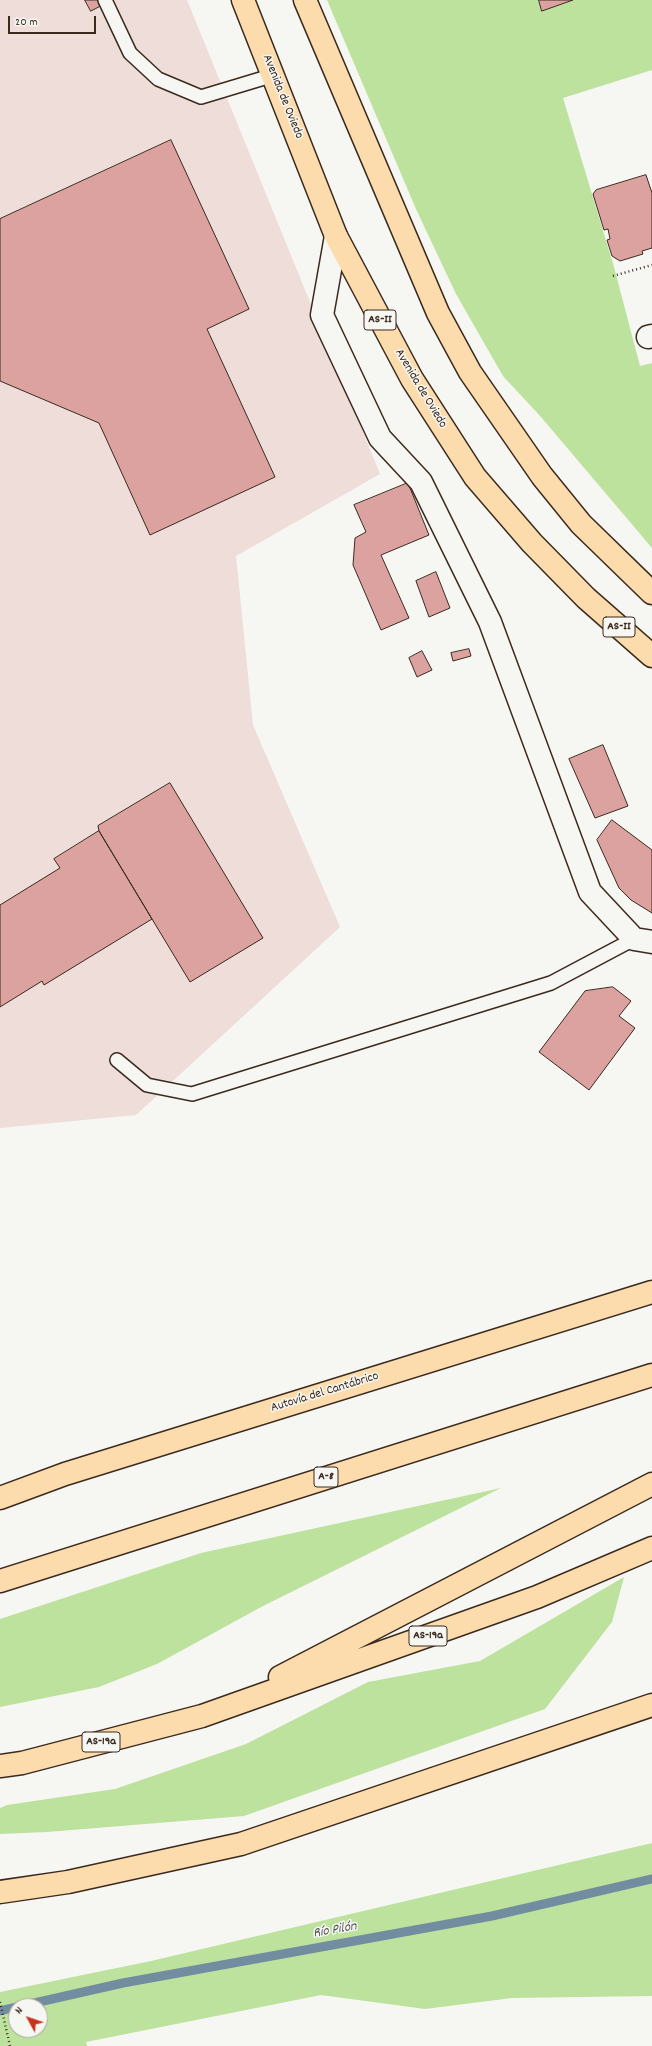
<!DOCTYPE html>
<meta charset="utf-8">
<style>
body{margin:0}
#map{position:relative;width:652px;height:2046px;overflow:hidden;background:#f6f6f2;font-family:Dekko,sans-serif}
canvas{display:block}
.north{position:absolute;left:8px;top:1998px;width:40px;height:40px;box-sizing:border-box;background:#f6f6f2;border:1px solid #aba49d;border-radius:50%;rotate:310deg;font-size:11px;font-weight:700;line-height:16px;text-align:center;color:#3b2a1e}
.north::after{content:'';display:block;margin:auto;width:14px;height:18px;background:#c8321e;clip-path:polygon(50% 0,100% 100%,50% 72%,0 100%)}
.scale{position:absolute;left:8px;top:16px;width:88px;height:18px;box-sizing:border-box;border:2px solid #3b2a1e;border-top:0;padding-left:5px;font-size:12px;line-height:14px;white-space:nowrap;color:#3b2a1e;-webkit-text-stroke:3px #f6f6f2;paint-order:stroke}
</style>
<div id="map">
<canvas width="652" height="2046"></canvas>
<div class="north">N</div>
<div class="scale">20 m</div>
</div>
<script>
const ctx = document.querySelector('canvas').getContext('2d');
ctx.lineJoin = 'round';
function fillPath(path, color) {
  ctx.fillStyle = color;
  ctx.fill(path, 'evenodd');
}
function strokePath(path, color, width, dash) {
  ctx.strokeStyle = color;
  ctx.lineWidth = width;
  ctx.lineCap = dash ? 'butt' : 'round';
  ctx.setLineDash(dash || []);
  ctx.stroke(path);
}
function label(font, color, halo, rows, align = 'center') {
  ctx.font = font + ' Dekko,sans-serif';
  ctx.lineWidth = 3;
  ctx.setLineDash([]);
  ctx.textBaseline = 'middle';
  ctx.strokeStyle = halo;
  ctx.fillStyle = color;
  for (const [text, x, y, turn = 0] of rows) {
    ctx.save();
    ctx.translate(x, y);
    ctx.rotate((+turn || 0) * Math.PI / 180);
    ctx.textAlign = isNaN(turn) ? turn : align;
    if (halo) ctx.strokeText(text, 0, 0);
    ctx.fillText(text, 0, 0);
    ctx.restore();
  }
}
const built = new Path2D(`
 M0,0H187L380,474L236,556L253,725L340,927L136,1115L0,1128Z`);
const green = new Path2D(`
 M327,0H539L542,11L573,0H652V70L563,98L614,267L640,366L652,363V548L541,417L503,376L456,294L416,209Z
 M501,1488L263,1606L157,1664L99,1687L0,1707V1619L201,1553Z
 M624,1577L612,1622L545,1709L244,1816L47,1832L0,1834V1808L7,1805L115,1789L246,1744L368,1682L480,1661Z
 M652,1843V1996L512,1998L425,2009L321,1995L86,2042L87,2046H0V1992L151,1961ZM16,2006H40V2030H16Z`);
const stream = new Path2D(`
 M21,2006L123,1983L492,1916L652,1879
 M0,2011L16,2007`);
const building = new Path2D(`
 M85,0H112L91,11Z
 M539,0H573L542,11Z
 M171,140L249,309L207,329L275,477L150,535L99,423L0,381V219Z
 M646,175L652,193V248L642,251L643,254L620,261L612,256L607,240L610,239L608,229L604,230L593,194L596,190Z
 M408,483L429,535L381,555L409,618L381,630L353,565L355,538L366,532L354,505Z
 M436,572L450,608L429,617L416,581Z
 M469,649L471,656L453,661L451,653Z
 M422,651L432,670L417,677L409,658Z
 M603,745L628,806L595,818L569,759Z
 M170,783L263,938L190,982L99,831L98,826Z
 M612,820L652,850V913L631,900L619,888L597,840Z
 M99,831L152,919L44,985L42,981L0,1007V905L60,868L54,859Z
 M613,987L631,1001L619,1016L635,1028L589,1090L539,1052L585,991Z`);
const path = new Path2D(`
 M613,276L652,265
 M0,2002L10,2046`);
const service = new Path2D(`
 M105,0L130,53L158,79L201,97L274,75
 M117,1060L147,1085L192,1094L551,983L634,939`);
const minor = new Path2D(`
 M336,236L322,315L380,438L421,482L490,622L590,892L634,939L652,942
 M648,337L652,336`);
const primary = new Path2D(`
 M243,0L336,236L412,379L475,477L532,543L586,598L652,656
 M305,0L438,313L470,372L542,476L581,524L652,593`);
const motorway = new Path2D(`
 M0,1498L65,1474L652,1292
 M0,1581L652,1375
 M280,1677L652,1484
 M0,1766L22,1763L202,1716L537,1597L652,1548
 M0,1892L68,1882L241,1844L652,1705`);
const shields = [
 [380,320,32],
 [619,627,32],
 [326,1477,24],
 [428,1636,38],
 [101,1742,38]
];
const shieldNames = [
 ["AS-II",380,320],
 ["AS-II",619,627],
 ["A-8",326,1477],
 ["AS-19a",428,1636],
 ["AS-19a",101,1742]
];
const streetNames = [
 ["Avenida de Oviedo",282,97,68],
 ["Avenida de Oviedo",420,389,59],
 ["Autovía del Cantábrico",325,1393,-17]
];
const waterNames = [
 ["Río Pilón",335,1931,-10]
];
fillPath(built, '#eeddd9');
fillPath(green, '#bde29d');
strokePath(stream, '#738da0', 9);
fillPath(building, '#dca2a0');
strokePath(building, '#3b2a1e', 1);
strokePath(service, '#3b2a1e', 16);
strokePath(minor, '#3b2a1e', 25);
strokePath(primary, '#3b2a1e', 25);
strokePath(motorway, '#3b2a1e', 25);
strokePath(path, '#3b2a1e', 2.5, [1, 3]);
strokePath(service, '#f6f6f2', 13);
strokePath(minor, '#f6f6f2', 22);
strokePath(primary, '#fcdcac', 22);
strokePath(motorway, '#fcdcac', 22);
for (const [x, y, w] of shields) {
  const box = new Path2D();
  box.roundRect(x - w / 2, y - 10, w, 20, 3);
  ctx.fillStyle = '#f6f6f2';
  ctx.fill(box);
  strokePath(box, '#3b2a1e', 1);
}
label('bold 12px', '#3b2a1e', null, shieldNames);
label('13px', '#3b2a1e', '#f6f6f2', streetNames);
label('italic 14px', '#525354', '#f6f6f2', waterNames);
</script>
